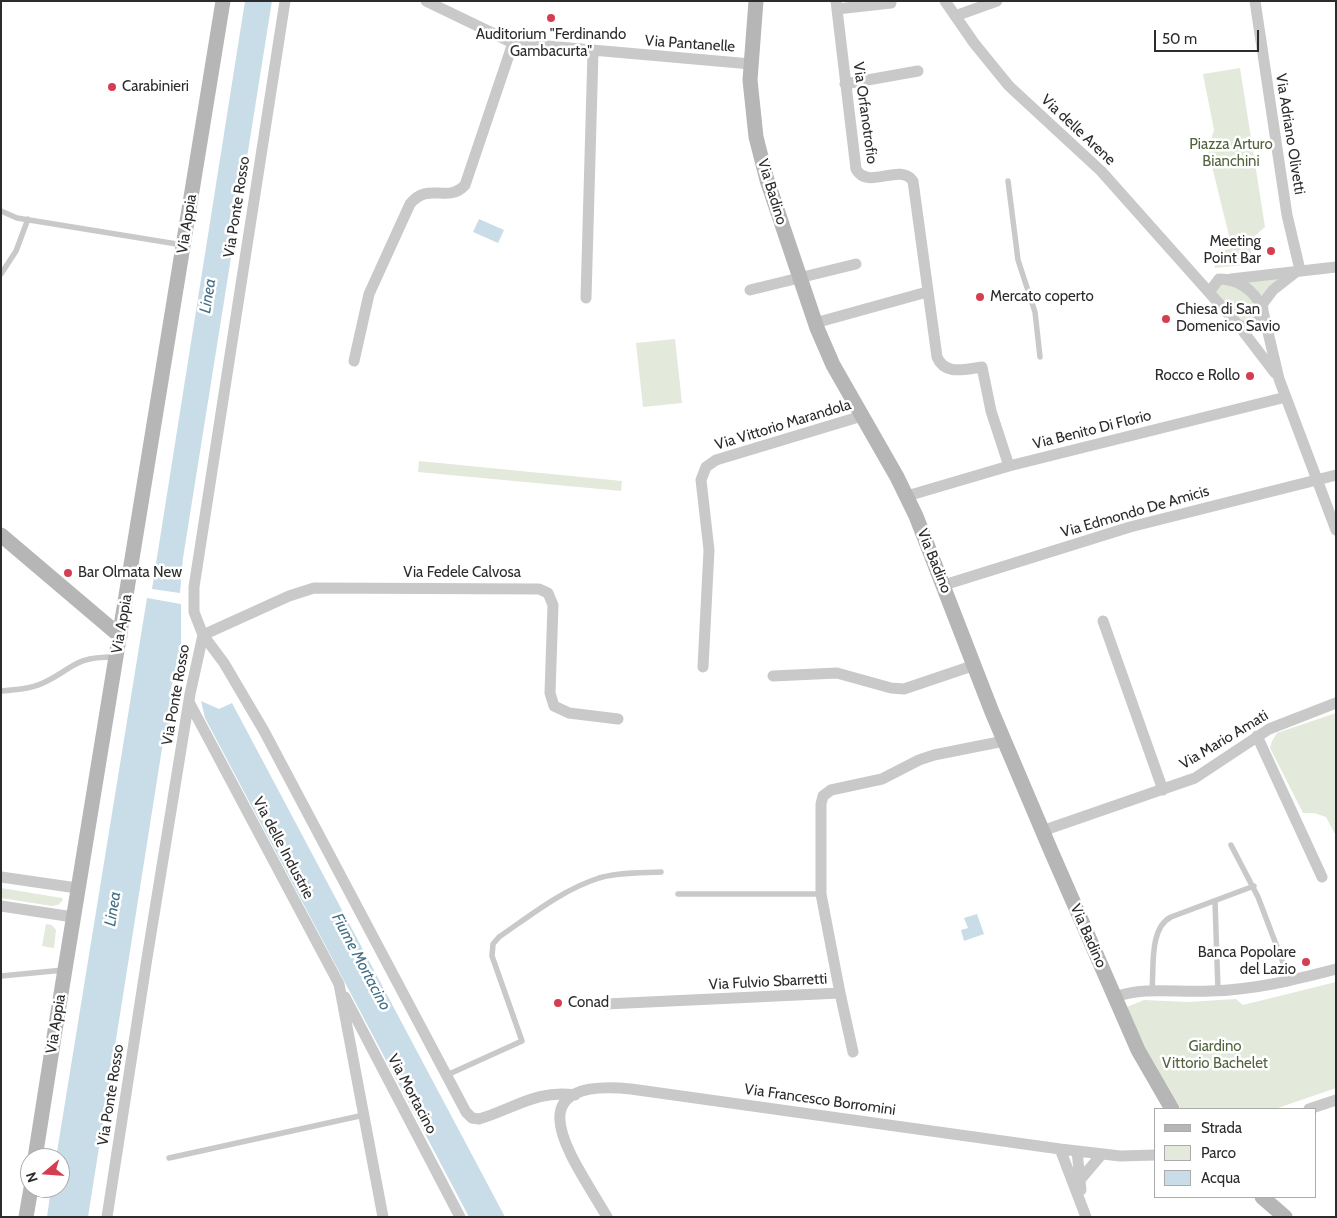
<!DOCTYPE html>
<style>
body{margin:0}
#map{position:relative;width:1337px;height:1218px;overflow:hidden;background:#fff;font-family:Cabin,sans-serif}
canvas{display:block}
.frame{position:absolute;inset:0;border:2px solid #2c2c2c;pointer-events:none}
.legend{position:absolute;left:1154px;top:1108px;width:162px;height:90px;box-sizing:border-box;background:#fff;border:1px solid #ababab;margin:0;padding:6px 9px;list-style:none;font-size:15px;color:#2c2c2c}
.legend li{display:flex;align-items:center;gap:10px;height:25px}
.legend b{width:25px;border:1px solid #ababab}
.north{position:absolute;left:20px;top:1148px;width:50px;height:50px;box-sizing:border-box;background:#fff;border:1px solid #ababab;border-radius:50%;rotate:252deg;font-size:14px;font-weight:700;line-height:20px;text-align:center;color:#2c2c2c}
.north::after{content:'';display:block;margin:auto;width:18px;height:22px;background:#d53d51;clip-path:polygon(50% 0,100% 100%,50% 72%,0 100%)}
.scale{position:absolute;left:1154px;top:30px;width:105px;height:22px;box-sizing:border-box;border:2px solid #2c2c2c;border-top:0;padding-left:6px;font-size:15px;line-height:18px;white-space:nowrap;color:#2c2c2c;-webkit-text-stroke:4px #fff;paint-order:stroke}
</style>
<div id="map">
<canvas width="1337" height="1218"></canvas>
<div class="frame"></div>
<ul class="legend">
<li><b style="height:6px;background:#b6b6b6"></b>Strada</li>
<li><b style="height:14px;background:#e3e9db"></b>Parco</li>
<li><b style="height:14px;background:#c8dde7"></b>Acqua</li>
</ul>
<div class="north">N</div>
<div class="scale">50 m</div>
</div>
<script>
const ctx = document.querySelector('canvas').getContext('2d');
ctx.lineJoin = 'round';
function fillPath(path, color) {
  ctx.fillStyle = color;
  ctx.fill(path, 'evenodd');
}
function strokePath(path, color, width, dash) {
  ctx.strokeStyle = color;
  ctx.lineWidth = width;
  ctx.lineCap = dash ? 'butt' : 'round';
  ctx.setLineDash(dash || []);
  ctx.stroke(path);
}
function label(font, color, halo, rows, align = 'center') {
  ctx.font = font + ' Cabin,sans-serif';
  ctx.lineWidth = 5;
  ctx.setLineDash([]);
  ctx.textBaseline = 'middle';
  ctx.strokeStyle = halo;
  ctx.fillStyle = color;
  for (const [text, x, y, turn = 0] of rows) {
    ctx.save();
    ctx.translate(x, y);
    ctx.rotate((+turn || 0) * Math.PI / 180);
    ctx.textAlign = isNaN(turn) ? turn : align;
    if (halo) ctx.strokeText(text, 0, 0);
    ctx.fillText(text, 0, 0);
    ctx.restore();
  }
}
const green = new Path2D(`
 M1240,68L1265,227L1249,241L1253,264L1215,268L1212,254L1232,248L1208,150L1214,130L1203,74Z
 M1281,276L1266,291L1262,300L1245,281Z
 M1221,283L1240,287L1259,310L1256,319L1241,322L1215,291Z
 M675,339L682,403L643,407L636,343Z
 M419,461L622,481L621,491L418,472Z
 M1336,713V836L1326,817L1314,813H1303L1270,748L1272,741L1277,733Z
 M1,888L62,898L63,900L58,905L52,906L1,898Z
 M46,924L52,925L56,930L54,948L42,946Z
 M1336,982V1088L1275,1109H1181L1138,1035L1127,1007L1144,1000L1188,1002L1236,999L1243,1005Z`);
const water = new Path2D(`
 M245,1H272L183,558L180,593L152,589Z
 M479,219L504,230L498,243L473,232Z
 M147,598L181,604V646L169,697L175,698L174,712L163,742L88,1217H47L51,1188H60V1158H56Z
 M201,701L219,709L232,703L505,1217H469L205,718Z
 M977,914L984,934L964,941L961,930L968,928L964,918Z`);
const lane = new Path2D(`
 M1008,181L1018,260L1035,312L1040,357
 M1,211L17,218L183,245
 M1,274L16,251L28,219
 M1,691C15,690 30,689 43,683C75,668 72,657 114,657
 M1231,845L1258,897L1290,981
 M678,894H821
 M1215,901L1218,991
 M1,976L64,970
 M1152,990C1154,968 1149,928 1171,917L1254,886
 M447,1075L522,1041L492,956L493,944L499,937C531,915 562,890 599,878C619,872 641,873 661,872
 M169,1158L364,1115`);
const street = new Path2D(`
 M426,1L513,43L751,64
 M836,1L856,169C868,191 900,162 913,181L937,357C945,376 965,369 982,367L991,411L1009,466
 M945,1L974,43L1009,86L1101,171L1239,326C1253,328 1261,323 1263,309C1254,291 1240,279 1219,279L1210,291
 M1255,1L1287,215L1300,270
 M837,9L891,3
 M955,16L997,1
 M845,84L918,71
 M1231,279L1336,267
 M750,290L856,264
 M586,298L593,52
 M1261,306L1273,290L1296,272
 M1263,311L1279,379L1336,530
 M815,323L927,292
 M1239,326L1275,373
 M354,361L369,294L410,204C428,181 448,204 465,185L513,43
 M907,496L1009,466L1286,397
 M944,585L1130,527L1336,475
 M1103,621L1163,790
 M203,635L224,663L264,731L466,1112L472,1118L479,1119C513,1109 538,1089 575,1095
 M203,635L289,596L314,588L539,589L548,593L553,605L550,693L554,706L569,713L618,719
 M703,667L709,550L701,480L706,467L716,460L862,416
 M773,676L837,673L891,688L904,689L975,665
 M189,702L339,984L383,1217
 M1257,736L1322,877
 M1042,831L1195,778L1269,729L1336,703
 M1,877L77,888
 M1,906L73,917
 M840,993L853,1052
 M345,997L460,1217
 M1115,997C1145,986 1178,993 1210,991C1254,990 1294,980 1336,969
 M606,1004L840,993L821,894V804L823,796L831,790L882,779L919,760L934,755L1004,741
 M1309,1109L1336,1100
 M1060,1149L1086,1217
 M1077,1151L1081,1190
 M1080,1180L1102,1154
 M107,1217L147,958L190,694L203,635L194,612V587L285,1
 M607,1217C575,1161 508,1077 631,1089L1060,1149L1120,1156L1156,1155`);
const secondary = new Path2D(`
 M756,1L750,80L756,137L767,180L817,328L833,365L897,477L916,516L992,712L1051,851L1138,1050L1172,1109
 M1,535L120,636
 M35,1158C95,772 161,387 223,1
 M1262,1197L1285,1217
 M26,1217L31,1188`);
const markers = [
 [551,18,5,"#d53d51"],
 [112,87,5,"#d53d51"],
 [1271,251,5,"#d53d51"],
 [980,297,5,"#d53d51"],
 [1166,319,5,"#d53d51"],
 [1250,376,5,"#d53d51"],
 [68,573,5,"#d53d51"],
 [1306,962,5,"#d53d51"],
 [558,1003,5,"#d53d51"]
];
const poiNames = [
 ["Auditorium \"Ferdinando",551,35,"center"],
 ["Gambacurta\"",551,52,"center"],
 ["Carabinieri",122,87],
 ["Meeting",1261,242,"right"],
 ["Point Bar",1261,259,"right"],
 ["Mercato coperto",990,297],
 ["Chiesa di San",1176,310],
 ["Domenico Savio",1176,327],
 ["Rocco e Rollo",1240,376,"right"],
 ["Bar Olmata New",78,573],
 ["Banca Popolare",1296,953,"right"],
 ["del Lazio",1296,970,"right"],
 ["Conad",568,1003]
];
const streetNames = [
 ["Via Pantanelle",690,44,4],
 ["Via Orfanotrofio",865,113,82],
 ["Via delle Arene",1078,130,43],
 ["Via Adriano Olivetti",1290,134,81],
 ["Via Badino",772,192,73],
 ["Via Ponte Rosso",237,207,-81],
 ["Via Appia",187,224,-81],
 ["Via Vittorio Marandola",783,425,-17],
 ["Via Benito Di Florio",1092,430,-14],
 ["Via Edmondo De Amicis",1135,512,-16],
 ["Via Badino",934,561,68],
 ["Via Fedele Calvosa",462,573],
 ["Via Appia",122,624,-80],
 ["Via Ponte Rosso",176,695,-80],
 ["Via Mario Amati",1224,740,-31],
 ["Via delle Industrie",283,848,62],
 ["Via Badino",1088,936,66],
 ["Via Fulvio Sbarretti",768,982,-3],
 ["Via Appia",56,1024,-81],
 ["Via Mortacino",412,1094,62],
 ["Via Ponte Rosso",111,1095,-81],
 ["Via Francesco Borromini",820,1100,8]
];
const parkNames = [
 ["Piazza Arturo",1231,145],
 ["Bianchini",1231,162],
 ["Giardino",1215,1047],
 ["Vittorio Bachelet",1215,1064]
];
const waterNames = [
 ["Linea",208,296,-81],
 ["Linea",113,909,-81],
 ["Fiume Mortacino",361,962,62]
];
fillPath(green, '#e3e9db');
fillPath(water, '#c8dde7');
strokePath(lane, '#c9c9c9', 5.5);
strokePath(street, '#c9c9c9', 11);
strokePath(secondary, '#b6b6b6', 15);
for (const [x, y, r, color] of markers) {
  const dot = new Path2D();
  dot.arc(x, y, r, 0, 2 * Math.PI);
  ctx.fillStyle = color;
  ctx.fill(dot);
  strokePath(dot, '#fff', 2);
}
label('15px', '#2c2c2c', '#fff', poiNames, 'left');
label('15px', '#2c2c2c', '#fff', streetNames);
label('15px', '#52633e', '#fff', parkNames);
label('italic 16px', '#427086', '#fff', waterNames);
</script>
